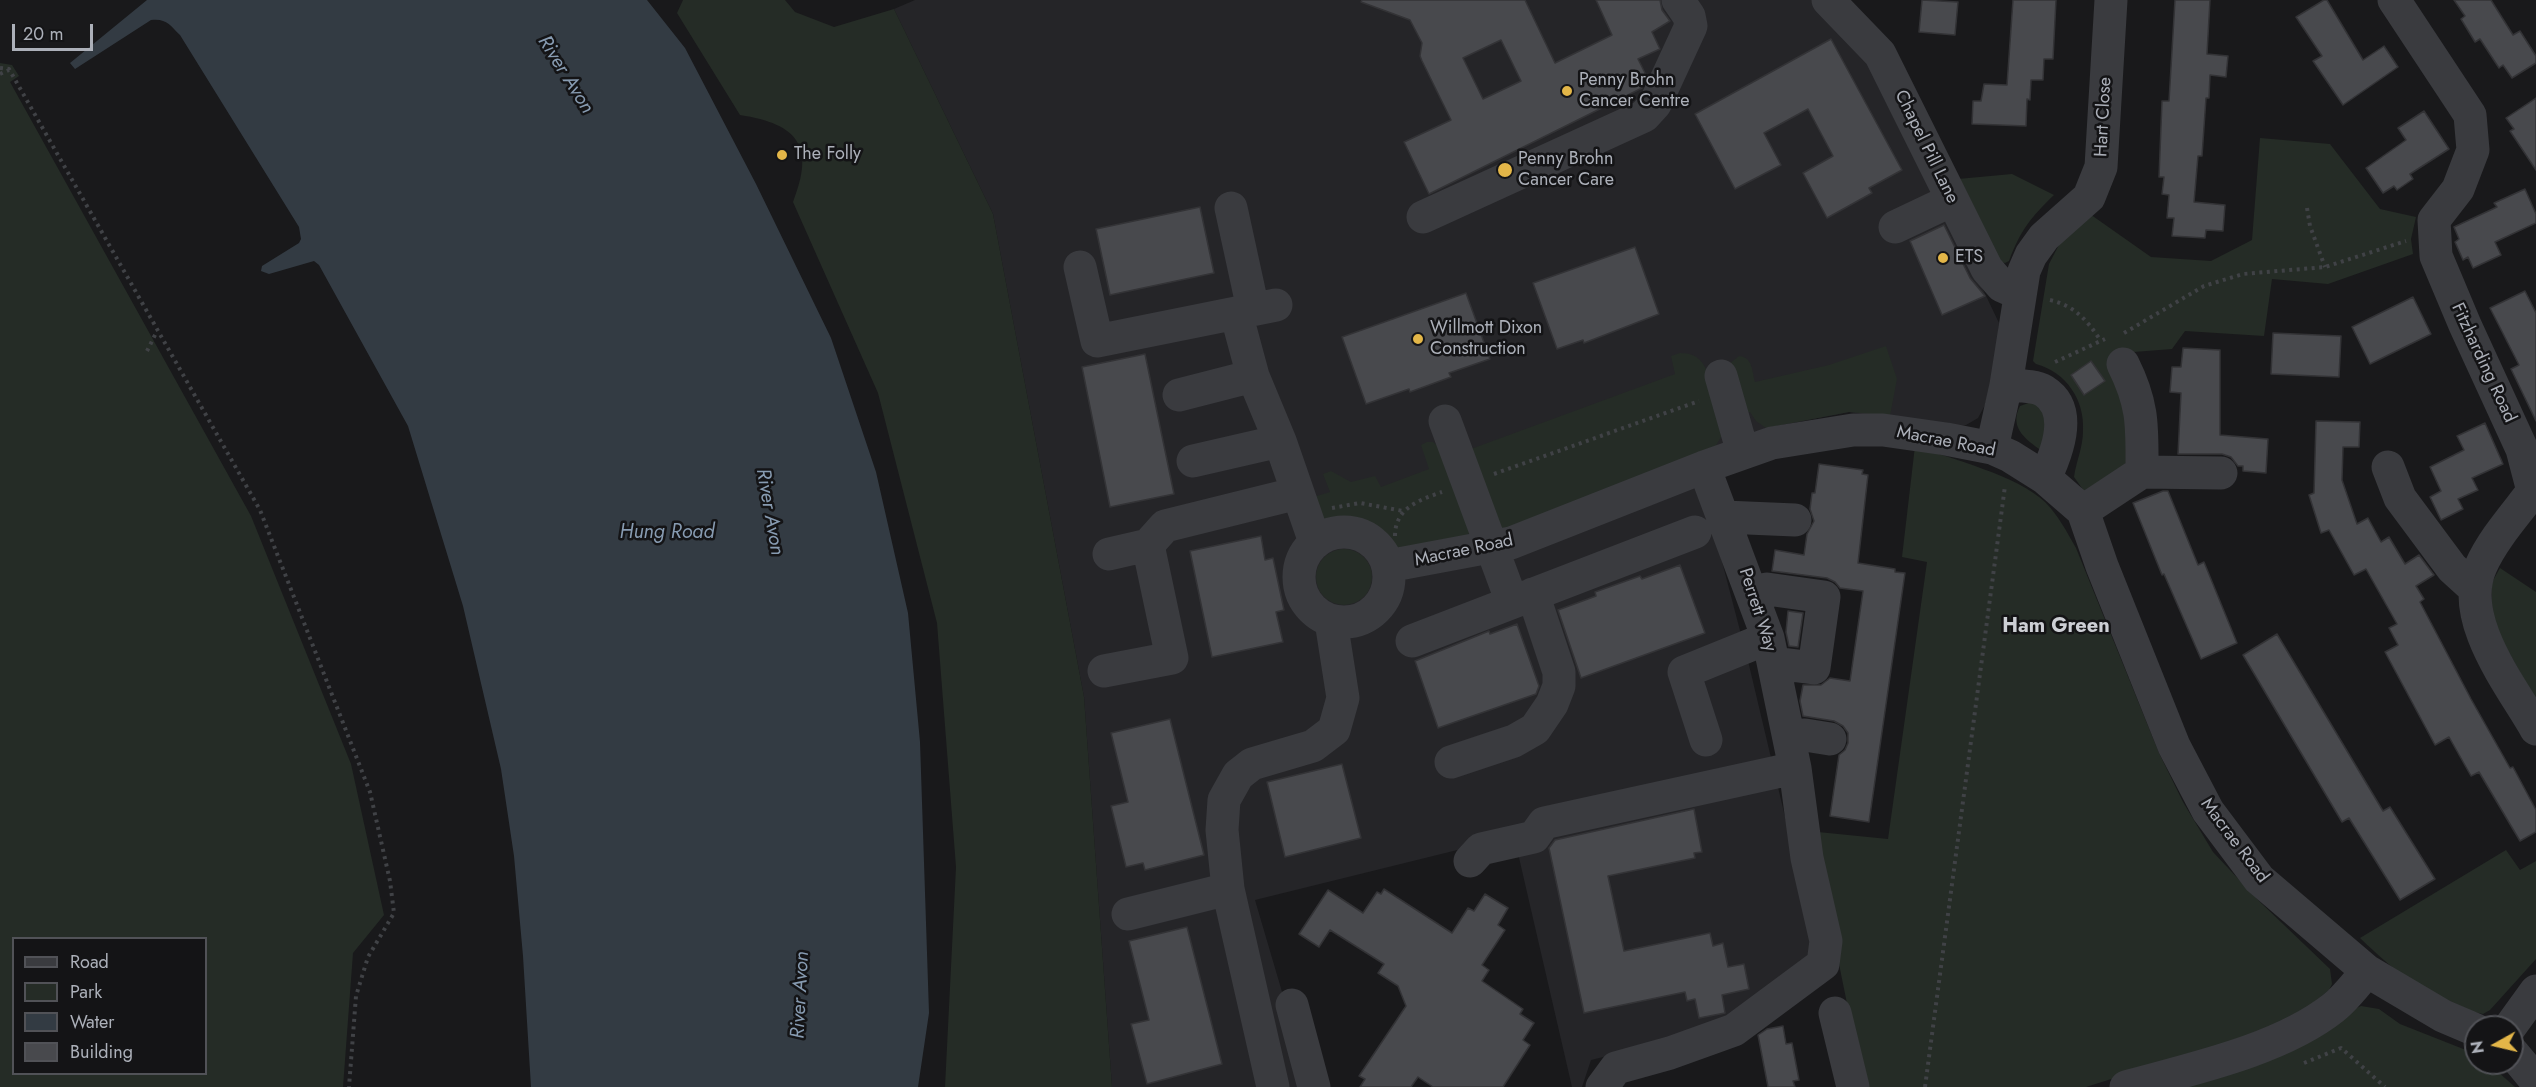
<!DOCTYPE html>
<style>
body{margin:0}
#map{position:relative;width:2536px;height:1087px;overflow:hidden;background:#19191b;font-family:Jost,sans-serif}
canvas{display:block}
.legend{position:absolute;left:12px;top:937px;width:195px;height:138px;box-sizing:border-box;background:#141416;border:2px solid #515257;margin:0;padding:8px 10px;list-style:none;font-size:18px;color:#acb0b9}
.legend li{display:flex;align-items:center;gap:12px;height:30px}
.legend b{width:30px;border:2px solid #515257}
.north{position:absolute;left:2464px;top:1015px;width:60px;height:60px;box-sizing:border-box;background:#141416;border:2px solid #515257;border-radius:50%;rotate:262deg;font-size:16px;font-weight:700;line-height:24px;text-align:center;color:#acb0b9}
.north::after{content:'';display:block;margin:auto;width:21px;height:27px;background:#e3b648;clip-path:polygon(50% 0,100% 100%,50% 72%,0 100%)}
.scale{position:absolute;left:12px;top:24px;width:81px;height:27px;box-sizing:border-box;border:3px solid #acb0b9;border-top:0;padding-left:8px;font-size:18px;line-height:21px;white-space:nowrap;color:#acb0b9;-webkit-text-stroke:4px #141416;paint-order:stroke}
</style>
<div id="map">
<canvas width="2536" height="1087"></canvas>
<ul class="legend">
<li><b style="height:8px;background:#3a3b3f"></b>Road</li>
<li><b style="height:16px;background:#252c26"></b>Park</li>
<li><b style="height:16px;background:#333b43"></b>Water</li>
<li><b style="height:16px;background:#48494d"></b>Building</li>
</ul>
<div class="north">N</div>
<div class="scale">20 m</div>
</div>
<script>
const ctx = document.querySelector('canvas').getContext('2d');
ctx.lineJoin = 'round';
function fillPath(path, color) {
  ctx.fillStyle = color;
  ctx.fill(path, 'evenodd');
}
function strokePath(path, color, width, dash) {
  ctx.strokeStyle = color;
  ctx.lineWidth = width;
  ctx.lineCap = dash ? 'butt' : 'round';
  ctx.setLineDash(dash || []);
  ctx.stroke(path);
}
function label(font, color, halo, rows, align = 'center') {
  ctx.font = font + ' Jost,sans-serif';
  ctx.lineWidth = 5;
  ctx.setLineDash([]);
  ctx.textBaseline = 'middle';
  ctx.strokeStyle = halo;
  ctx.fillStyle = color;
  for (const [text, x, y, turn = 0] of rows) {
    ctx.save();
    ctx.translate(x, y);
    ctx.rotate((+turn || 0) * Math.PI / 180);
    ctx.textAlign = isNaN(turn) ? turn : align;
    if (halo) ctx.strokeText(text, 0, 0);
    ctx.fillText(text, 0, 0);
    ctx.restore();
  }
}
const built = new Path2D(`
 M915,0H1813L1877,68L1999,323L1995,370L1985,405L1978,418L1966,425L1953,428L1849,412L1766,428L1696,462L1749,665L1818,956L1729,1026L1591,1060L1582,1087H1572L1514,836L1255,900L1310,1087H1112L1084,697L993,214L894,9Z`);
const green = new Path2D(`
 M683,0H785L795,12L834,27L894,9L993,214L1084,697L1112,1087H945L956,867L937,623L878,393L793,202C815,147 799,124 740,115L677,13Z
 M0,63L12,65L19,76L10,82L251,516L351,764L384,915L353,953L343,1087H0ZM14,938H206V1074H14Z
 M2260,138L2330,144L2380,209L2416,217L2411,239L2413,254L2328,284L2272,279L2264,336L2185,331L2172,349L2134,352L2107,364L2127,415L2128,461L2091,501L2074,477C2076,462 2083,447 2083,431C2085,400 2066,372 2036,364L2033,361L2049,264L2062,239L2087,212L2151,257L2211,261L2252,240Z
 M2012,174L2054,195C2031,217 2020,231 2009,261L2005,263L1996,261L1958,179Z
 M1886,346L1897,379L1890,416L1849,412L1766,428L1756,421L1750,412L1743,414L1729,364L1739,356C1753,357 1752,372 1755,382L1829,365Z
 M1680,353C1693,353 1700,357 1706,369L1722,435L1714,449L1500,531L1471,449L1675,374L1671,356Z
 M2034,401L2049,414L2045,453C2028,441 2008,429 2020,406Z
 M1427,442H1433L1439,447L1468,526L1469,533L1465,539L1386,550C1369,528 1350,527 1324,525L1307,499L1330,492L1323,474L1331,471L1351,482L1375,476L1381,487L1429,469L1421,445Z
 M1915,446C1952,459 2018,476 2045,502C2058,515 2067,532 2076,548L2159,753L2183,802L2213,852L2260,902L2330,969L2332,984L2329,990L2303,1011L2257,1033L2086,1087H1864L1840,969L1818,832L1888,839L1927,562L1902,557Z
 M1316 577a28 28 0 1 1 56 0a28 28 0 1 1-56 0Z
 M2500,568L2536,592V701L2493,624L2491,584Z
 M2506,850L2520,870L2536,861V959L2490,1010L2483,1014C2435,1005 2394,971 2360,938Z
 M2361,1006L2379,1009L2400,1024L2476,1054V1063H2488L2515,1087H2177Z`);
const water = new Path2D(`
 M147,0H647L685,48L756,184L831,338L876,472L908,613L920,742L929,1013L918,1087H531L523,956L514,856L501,769L463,606L408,426L319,265L314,261L269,274L261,271L262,266L299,243L301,239L299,227L180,35C170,25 166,18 151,20L75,69L70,63Z`);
const building = new Path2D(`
 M1362,0H1525L1555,63L1612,35L1596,0H1660L1662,10L1670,21L1652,32L1660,49L1638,59L1647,77L1642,88L1429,194L1404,142L1451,120L1422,61L1420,56L1422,43L1410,20L1361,2ZM1501,40L1521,81L1483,99L1463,58Z
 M1922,0L1958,2L1955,35L1919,32Z
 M2013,0H2056L2053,59H2044L2043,80H2031L2030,100L2027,99L2026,126L1972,124L1973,101H1981L1984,84L2007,85Z
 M2175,0H2210L2207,54L2228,56L2226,77L2210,75L2209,98H2206L2202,156H2198L2194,202L2225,205L2223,231L2206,230L2205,238L2172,236L2174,218H2167L2169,195L2162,194L2164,177H2159L2162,101H2169Z
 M2324,0H2327L2363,60L2384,46L2398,67L2343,105L2313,61L2322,56L2296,17Z
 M2454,0H2491L2513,35L2520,31L2536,56V63L2512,78L2503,65L2499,68L2480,39L2475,42L2461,19L2465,16Z
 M1831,39L1902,170L1869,188L1872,193L1827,218L1803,173L1833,156L1808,109L1764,133L1781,165L1735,189L1695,114Z
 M2536,98V170L2510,131L2514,129L2506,118Z
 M2424,111L2449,149L2410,174L2413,179L2397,190L2394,186L2383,193L2366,168L2406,140L2398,128Z
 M2525,189L2536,214V223L2495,242L2501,255L2473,268L2468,257L2463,260L2455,242L2459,239L2454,227L2497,207L2494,203Z
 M1200,207L1214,273L1110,295L1096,229Z
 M1944,225L1970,278L1985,296L1942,315L1910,241Z
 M1635,247L1659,314L1584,343L1583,340L1557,349L1533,283Z
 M2525,291L2536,313V421L2511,369L2519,365L2490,308Z
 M1466,293L1490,359L1449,373L1451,377L1410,392L1409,389L1366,404L1342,337Z
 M2413,297L2431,334L2370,364L2352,327Z
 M2273,333L2341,336L2339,377L2271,374Z
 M2183,348L2220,350V435L2268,439L2266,473L2243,471V466H2238L2231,457L2222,454H2178L2181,393L2170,392L2172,367H2181Z
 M1145,354L1174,494L1110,507L1082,367Z
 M2091,361L2105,381L2084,395L2071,375Z
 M2316,421L2360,422L2359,447H2343L2342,480L2357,524L2368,518L2381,542L2389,537L2405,564L2419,555L2434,575L2416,586L2424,599L2420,602L2471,699L2510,768L2513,767L2536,810V832L2520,841L2479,772L2471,776L2449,737L2435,745L2385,652L2398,645L2389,628L2397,624L2366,569L2354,575L2329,530L2321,533L2309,495L2314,493Z
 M2485,423L2503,464L2472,478L2478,490L2458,499L2463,509L2441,520L2430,497L2441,491L2430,467L2464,450L2457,436Z
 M1819,464L1863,470L1862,474L1868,475L1858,563L1895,569V572L1905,573L1869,822L1830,816L1839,755L1845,750L1848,743V733L1843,726L1834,721L1803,716L1800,701L1803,685H1821L1830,678L1850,681L1863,591L1840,588L1835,582L1827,578L1772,571L1775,550L1804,555L1807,534L1814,521L1810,509L1812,493H1815Z
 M2163,491H2168L2198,565L2204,562L2237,643L2201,659L2164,574L2162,575L2133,503Z
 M1261,536L1265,560L1273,558L1284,610L1276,612L1283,642L1212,657L1190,551Z
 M1680,565L1705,633L1581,678L1558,610L1596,596L1595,592L1640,576L1642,579Z
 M1788,611L1803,613L1798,647L1789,646L1786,632Z
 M1517,624L1539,686L1536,694L1438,728L1415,661L1489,631L1490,634Z
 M2277,634L2383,811L2390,807L2435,879L2400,900L2349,818L2342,822L2243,655Z
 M1170,719L1204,855L1145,870L1143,863L1126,867L1111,806L1128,802L1111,733Z
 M1342,764L1361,838L1285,857L1267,782Z
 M1694,809L1702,852L1694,853L1695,858L1608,876L1624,951L1710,933L1713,946L1723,943L1728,967L1744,964L1749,989L1722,995L1725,1013L1699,1018L1695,999L1687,1001L1685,992L1584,1013L1549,848L1555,840Z
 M1384,889L1452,933L1468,908L1474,911L1485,894L1508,908L1498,925L1505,930L1482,965L1489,970L1482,981L1523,1009L1520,1014L1534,1023L1523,1040L1530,1045L1503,1087H1433L1418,1077L1411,1087H1360L1365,1079L1359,1076L1406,1006L1398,986L1378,973L1384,964L1330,930L1319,947L1299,934L1328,890L1363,913L1377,892L1381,894Z
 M1187,927L1222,1064L1147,1084L1131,1024L1149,1020L1129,941Z
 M1783,1026L1786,1044L1792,1043L1799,1080L1793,1081L1795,1087H1768L1758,1035L1767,1029Z`);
const path = new Path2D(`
 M0,68L9,69L260,510L370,792L390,881L394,913L368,957L356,996L349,1087
 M0,74L9,70
 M2307,208L2310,226L2325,267
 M2050,300C2075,306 2087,320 2101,341
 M2124,333L2204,286L2243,274L2325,267L2406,241
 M147,351L157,331
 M2055,362L2105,339
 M1494,474L1699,401
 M1332,508L1360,503L1403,511
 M1395,536C1395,508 1419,500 1442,492
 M2304,1063L2341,1048L2385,1087
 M1925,1087L2005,486`);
const minor = new Path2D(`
 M1828,0L1880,54L1987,269L2002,286L2020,294
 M2394,0L2470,115L2473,150L2458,189L2434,220L2436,256L2465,325L2522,449L2533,491C2515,515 2493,539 2481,566C2457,619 2511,685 2536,729
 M1231,208L1253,309
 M1423,217L1644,116L1655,104L1691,26L1689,16L1678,0
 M1895,227L1952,200
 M1080,267L1097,341L1276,305
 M1236,313L1253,376L1280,441L1315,542
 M2123,364C2144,406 2142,427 2142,472
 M1721,376L1743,453
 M2006,385C2017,386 2034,385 2044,391C2074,410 2057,453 2045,478
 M1179,395L1253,376
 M1445,421L1512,602
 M1992,448L2006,385L2024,271L2031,255L2044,237L2089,197L2101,167L2111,0
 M1193,461L1280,441
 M2388,467L2400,498L2452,568L2474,588
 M2083,511L2142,472L2221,473
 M1724,517L1795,520
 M1299 577a45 45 0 1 1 90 0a45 45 0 1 1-90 0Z
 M1109,554L1148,545L1165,526L1298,493
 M1388,566L1511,543L1704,467L1772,443L1853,430H1883L1946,439L1992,448L2010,456L2045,478L2083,511L2102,566L2174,746L2208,811L2259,879L2367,971L2443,1016L2476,1030
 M1752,594L1767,589L1824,597L1814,668L1774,663
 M1412,641L1695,532
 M1104,671L1172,658L1148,545
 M1789,736L1805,735L1830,739
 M1706,740L1684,672L1768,638
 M1451,762L1514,741L1535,729L1552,704L1559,686V672L1533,594
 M1470,861L1481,849L1534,837L1544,823L1795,768
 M1128,914L1228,889
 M1292,1005L1314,1087
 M1835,1013L1853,1087
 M2510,1027L2536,991
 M2512,1052L2536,1081
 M1273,1087L1228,889L1222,830L1224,800L1238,775L1252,764L1313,746L1334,730L1343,698L1331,621
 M1602,1087L1616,1068L1670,1053L1734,1030L1823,964L1826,941L1807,858L1795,768L1768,638L1704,467
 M2126,1087C2191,1069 2280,1050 2333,1008C2346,998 2357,983 2367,971`);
const markers = [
 [1567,91,6,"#e3b648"],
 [782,155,6,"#e3b648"],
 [1505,170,8,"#e3b648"],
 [1943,258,6,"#e3b648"],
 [1418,339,6,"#e3b648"]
];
const poiNames = [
 ["Penny Brohn",1579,81],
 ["Cancer Centre",1579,102],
 ["The Folly",794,155],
 ["Penny Brohn",1518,160],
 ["Cancer Care",1518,181],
 ["ETS",1955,258],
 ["Willmott Dixon",1430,329],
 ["Construction",1430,350]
];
const streetNames = [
 ["Hart Close",2104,117,-87],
 ["Chapel Pill Lane",1926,147,64],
 ["Fitzharding Road",2483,363,65],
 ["Macrae Road",1946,442,11],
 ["Macrae Road",1464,551,-12],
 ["Perrett Way",1757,610,72],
 ["Macrae Road",2234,841,53]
];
const waterNames = [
 ["River Avon",565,75,58],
 ["River Avon",769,512,80],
 ["Hung Road",667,533],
 ["River Avon",801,995,-87]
];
const neighbourhoodNames = [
 ["Ham Green",2056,627]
];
fillPath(built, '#252528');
fillPath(green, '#252c26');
fillPath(water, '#333b43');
fillPath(building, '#48494d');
strokePath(building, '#333336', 1.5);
strokePath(path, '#404246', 4, [3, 4.5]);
strokePath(minor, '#3a3b3f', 33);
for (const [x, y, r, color] of markers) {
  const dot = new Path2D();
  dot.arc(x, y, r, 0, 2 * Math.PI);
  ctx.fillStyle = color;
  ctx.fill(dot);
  strokePath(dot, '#141416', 2);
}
label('18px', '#acb0b9', '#141416', poiNames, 'left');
label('18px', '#acb0b9', '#141416', streetNames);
label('italic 20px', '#879bb1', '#141416', waterNames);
label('bold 20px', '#cdcfd5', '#141416', neighbourhoodNames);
</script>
